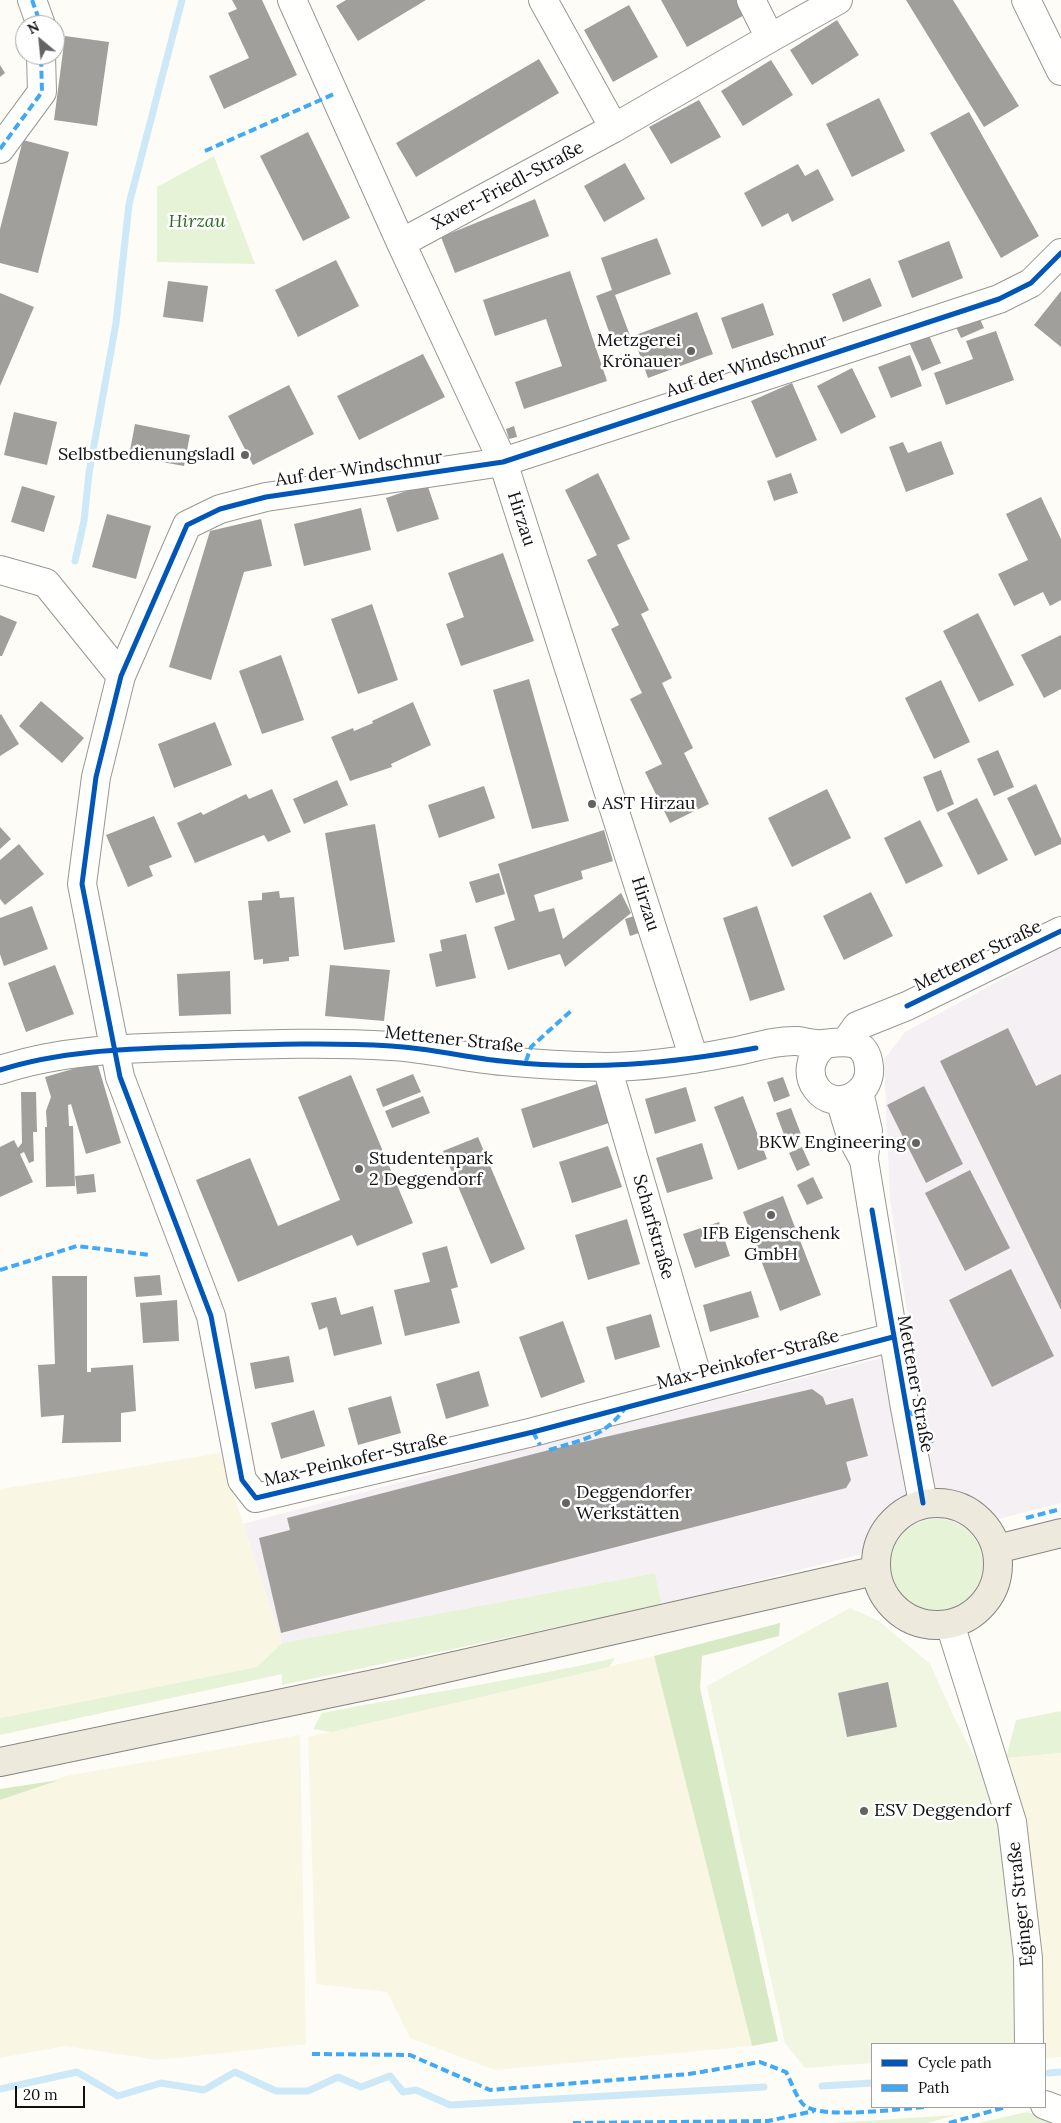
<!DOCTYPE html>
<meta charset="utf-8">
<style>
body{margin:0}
#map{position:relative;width:1061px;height:2123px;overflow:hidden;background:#fdfcf7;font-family:Lora,serif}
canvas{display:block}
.legend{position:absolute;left:871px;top:2043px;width:175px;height:65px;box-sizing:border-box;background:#fff;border:1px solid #a0a0a0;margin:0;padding:6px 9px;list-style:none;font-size:15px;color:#111}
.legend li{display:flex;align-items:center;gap:10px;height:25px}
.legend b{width:25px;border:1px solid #a0a0a0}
.north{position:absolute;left:15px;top:15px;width:50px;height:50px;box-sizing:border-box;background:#fff;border:1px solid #a0a0a0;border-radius:50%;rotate:332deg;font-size:14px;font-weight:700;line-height:20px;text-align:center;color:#111}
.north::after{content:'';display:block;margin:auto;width:18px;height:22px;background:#646362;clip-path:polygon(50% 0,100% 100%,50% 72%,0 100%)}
.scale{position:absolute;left:15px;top:2086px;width:70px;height:22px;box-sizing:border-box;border:2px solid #111;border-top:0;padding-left:6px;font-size:15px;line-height:18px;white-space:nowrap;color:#111;-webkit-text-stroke:4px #fff;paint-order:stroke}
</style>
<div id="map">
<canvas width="1061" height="2123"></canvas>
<ul class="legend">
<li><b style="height:6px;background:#0057b8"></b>Cycle path</li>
<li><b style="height:6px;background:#3fa9f5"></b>Path</li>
</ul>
<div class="north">N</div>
<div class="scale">20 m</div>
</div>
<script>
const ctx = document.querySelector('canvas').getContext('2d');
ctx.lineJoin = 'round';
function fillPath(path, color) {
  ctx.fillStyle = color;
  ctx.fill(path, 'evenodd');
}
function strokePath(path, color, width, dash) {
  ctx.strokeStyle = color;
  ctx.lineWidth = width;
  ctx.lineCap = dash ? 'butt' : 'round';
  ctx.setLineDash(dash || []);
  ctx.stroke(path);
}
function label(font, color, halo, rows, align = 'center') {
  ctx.font = font + ' Lora,serif';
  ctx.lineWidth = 5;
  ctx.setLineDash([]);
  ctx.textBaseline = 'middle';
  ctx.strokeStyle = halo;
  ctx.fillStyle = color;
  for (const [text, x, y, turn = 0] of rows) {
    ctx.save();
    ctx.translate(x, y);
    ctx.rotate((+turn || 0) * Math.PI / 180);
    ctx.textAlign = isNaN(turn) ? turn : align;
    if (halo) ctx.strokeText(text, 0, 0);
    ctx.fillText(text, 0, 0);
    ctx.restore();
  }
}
const industrial = new Path2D(`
 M1061,947V1503L662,1605L655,1573L282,1643L243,1524L540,1445L913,1350L890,1200L884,1060L905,1032Z`);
const farmland = new Path2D(`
 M220,1453L282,1643L257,1667L0,1718V1489Z
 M654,1656L752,2046L495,2070L410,2038L387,1992L316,1984L308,1737Z
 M300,1735L306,2044L158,2060L65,2046L0,2058V1800L66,1776Z
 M1061,1753V2057L1045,2058V2044H1040L1006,1758Z`);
const green = new Path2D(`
 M214,156L255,264L157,262V187Z
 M891 1565a46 46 0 1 1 92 0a46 46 0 1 1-92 0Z
 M655,1573L662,1605L282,1685V1674L0,1735V1718L257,1667L282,1643Z
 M615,1658L609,1667L331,1732L313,1729L322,1713C419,1694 518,1680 615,1658Z
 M1061,1711V1753L1006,1758L1016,1720Z
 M1027,2112L1061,2123H978Z
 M956,2115L928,2123H832Z`);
const forest = new Path2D(`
 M780,1623L779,1636L702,1656L700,1688L778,2041L752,2046L654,1656Z
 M59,1780L0,1800V1789Z`);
const pitch = new Path2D(`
 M850,1608L879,1621L930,1664L955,1719L988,1783L1001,1838L1011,1914L1017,2044H872V2063L805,2068L785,2043L707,1686Z`);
const stream = new Path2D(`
 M75,561L84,521L89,473L116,323L129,204L182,0
 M1049,2073L1061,2072
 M822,2086L872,2083
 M0,2089L77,2072L118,2096L161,2083L204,2090L235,2072L276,2091H308L338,2077L361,2087L390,2076L403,2092L416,2090L450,2105L764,2087`);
const building = new Path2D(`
 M232,0H262L297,75L224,109L209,76L249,58L228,13L237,9Z
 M346,0H426L358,41L336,6Z
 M661,0H740L748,13L687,47Z
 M906,0H953L1019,106L984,127Z
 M629,5L658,57L613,82L584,30Z
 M837,20L859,55L812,85L790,50Z
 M65,36L109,42L97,126L54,120Z
 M539,59L559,93L416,177L396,143Z
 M771,60L793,95L743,126L721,91Z
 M0,65L5,73L0,77Z
 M879,98L905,151L852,177L826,124Z
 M699,100L721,137L671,164L649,127Z
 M969,112L1039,236L1001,258L930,133Z
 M308,132L350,218L303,241L260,156Z
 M23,140L69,152L38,273L0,263V229Z
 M625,163L645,199L604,222L584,186Z
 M798,164L805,176L818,169L834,200L792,222L788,213L762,227L744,193Z
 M535,199L549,236L455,273L441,237Z
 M657,238L671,274L615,295L632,341L615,348L596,296L612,290L601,258Z
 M949,241L963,278L912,298L898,261Z
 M336,260L359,306L298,337L275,290Z
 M570,271L607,381L524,409L515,382L562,366L546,319L495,336L483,300Z
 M870,278L882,306L843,322L832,294Z
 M168,281L208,286L203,322L163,317Z
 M1061,291V347L1034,325Z
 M0,293L34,307L0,386Z
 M763,303L774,335L732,349L721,318Z
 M697,312L713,354L648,378L633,336Z
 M979,317L984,328L961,338L956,327Z
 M996,331L1014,380L946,405L934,373L973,359L966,341Z
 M928,333L941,363L922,371L909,342Z
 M423,354L445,397L359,440L337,396Z
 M910,355L922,386L891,398L878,367Z
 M852,368L876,417L841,434L817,386Z
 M792,383L817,440L776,458L751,401Z
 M289,385L314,434L253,465L228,416Z
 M14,412L57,422L47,465L4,455Z
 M135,424L190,435L184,466L129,456Z
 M514,426L517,437L509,439L506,429Z
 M941,441L954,474L906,492L889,447L903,442L908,453Z
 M598,473L630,539L617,545L649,610L641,614L672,678L662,683L693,748L684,753L709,804L670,823L645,772L662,764L630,699L642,693L611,629L619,625L587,560L597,555L565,490Z
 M791,473L798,493L774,501L767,481Z
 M427,484L439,519L397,532L386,498Z
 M22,486L55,496L44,532L11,522Z
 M1041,497L1061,539V600L1050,606L1043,592L1014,606L998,574L1028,560L1006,514Z
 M361,508L371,550L304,566L294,524Z
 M107,514L151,526L136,579L92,567Z
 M261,519L272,566L244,572L211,680L169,667L210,531Z
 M503,553L534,641L461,666L446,624L464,617L448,573Z
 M372,604L398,680L358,694L331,619Z
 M978,613L1014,685L979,702L943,631Z
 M0,615L17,622L2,656H0Z
 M1061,635V689L1044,698L1021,655Z
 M281,655L304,720L262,734L239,671Z
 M529,679L569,821L532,829L493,690Z
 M941,680L970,742L934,759L905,698Z
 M41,701L84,738L62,763L19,726Z
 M413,702L431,745L391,764L392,767L350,781L331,737L353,728L354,731L373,723L372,721Z
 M1,714L19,744L0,756V715Z
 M215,722L232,765L174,788L158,744Z
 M998,750L1014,787L994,796L977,759Z
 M941,770L954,804L937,812L923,777Z
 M337,780L348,805L304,824L293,799Z
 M1036,784L1061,839V844L1035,856L1007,798Z
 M484,786L495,818L439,838L428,805Z
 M272,789L291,832L268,842L264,835L195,863L177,823L201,812L203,815L246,794L249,799Z
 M827,789L851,838L792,867L768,818Z
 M977,798L1008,860L978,875L947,813Z
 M154,816L172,857L149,866L153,876L128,887L106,835Z
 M920,820L943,866L906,884L884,838Z
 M375,824L395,942L344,950L325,833Z
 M0,827L11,839L0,849Z
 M604,830L613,861L581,871L583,879L534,895L539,912L554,908L563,939L621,893L631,913L565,967L560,954L508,970L494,927L515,920L498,864Z
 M19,844L44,874L5,905L0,899V860Z
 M499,873L505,894L476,903L469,882Z
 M279,891L280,898L294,897L299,956L289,957V961L263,964V959L254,960L248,901L262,900V893Z
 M871,892L893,936L844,960L823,916Z
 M32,906L48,949L4,966L0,954V918Z
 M757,906L785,990L750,1001L723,918Z
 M634,916L639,933L630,936L625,919Z
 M466,934L476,978L436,987L429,954L442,951L440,940Z
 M55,965L74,1014L26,1032L8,983Z
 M330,965L390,970L384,1021L325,1016Z
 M230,971L231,1014L179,1016L177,974Z
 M1008,1028L1036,1086L1061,1074V1310L940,1061Z
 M97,1062L121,1143L86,1154L71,1104L68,1105L69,1126H73L75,1186L46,1187L45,1127H47L46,1111L51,1097L45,1077Z
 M413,1074L421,1092L383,1107L376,1089Z
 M351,1075L413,1223L357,1246L352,1235L238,1282L196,1180L250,1158L278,1226L340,1200L298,1097Z
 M783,1077L790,1096L774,1102L767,1082Z
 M597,1084L609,1123L533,1148L521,1109Z
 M924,1086L963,1164L926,1183L887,1105Z
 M686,1087L696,1121L655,1134L645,1099Z
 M21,1092H36L37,1132H33L34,1161L29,1163L24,1152L20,1154L33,1182L0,1197V1147L14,1140L18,1148L22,1143Z
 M423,1096L430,1113L392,1128L385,1111Z
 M743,1096L767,1159L738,1170L714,1107Z
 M791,1108L801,1134L786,1140L776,1113Z
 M478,1137L525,1249L491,1264L443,1151Z
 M702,1143L713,1179L667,1193L656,1158Z
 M608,1146L622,1187L572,1203L559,1162Z
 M802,1147L810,1165L797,1171L789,1153Z
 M970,1170L1010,1248L965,1271L925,1193Z
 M94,1174L96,1192L77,1194L75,1176Z
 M813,1177L823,1198L807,1205L797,1185Z
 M783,1196L821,1295L780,1311L743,1212Z
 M627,1219L640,1264L588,1280L575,1235Z
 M719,1222L730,1256L695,1268L683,1234Z
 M447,1246L458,1287L451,1289L460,1323L405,1336L394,1290L430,1282L422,1253Z
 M1011,1269L1054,1356L992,1387L949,1300Z
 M160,1275L162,1295L136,1297L134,1277Z
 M52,1276H87V1372H91V1368L133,1365L136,1411L121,1413V1442L62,1443L64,1415L41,1417L38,1365L55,1364Z
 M751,1291L759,1317L710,1332L703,1305Z
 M336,1297L341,1315L373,1306L382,1344L334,1356L327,1327L319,1330L311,1303Z
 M177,1300L179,1341L143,1343L140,1303Z
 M651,1314L660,1347L615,1360L606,1327Z
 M563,1321L585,1382L541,1398L519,1337Z
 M289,1356L294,1382L255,1389L250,1363Z
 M479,1371L489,1406L446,1419L436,1384Z
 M812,1389L823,1397L826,1405L853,1398L868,1456L846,1462L851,1480L846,1488L281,1633L259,1538L290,1530L287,1518L549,1450Z
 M391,1396L401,1433L358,1445L348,1408Z
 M314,1410L325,1446L281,1459L271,1423Z
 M888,1682L897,1727L847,1737L838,1693Z`);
const minor = new Path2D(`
 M32,0L41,25
 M292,0L401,243L503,462L694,1059
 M1026,0L1061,71
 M770,38L838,0
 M614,128L770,38L751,0
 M0,149L42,92L41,55
 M401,243L614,128L543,0
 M0,570L46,583L121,676
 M846,1041L857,1026L907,1006L1061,931
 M607,1067L700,1386
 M0,1070C66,1048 138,1048 207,1046C269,1044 330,1042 391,1046C429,1048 466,1058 503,1061C536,1064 571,1066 605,1067C647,1067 691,1060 732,1052C753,1048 776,1040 797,1041C805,1042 815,1045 823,1044C842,1042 866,1036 869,1067C870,1078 865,1088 857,1094C826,1117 790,1072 825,1044
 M859,1092L868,1131L864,1156
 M840,1100L851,1136L864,1160L905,1408L923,1503
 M893,1337L533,1432L256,1498L242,1480L211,1316L120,1077L82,884L96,777L121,676L187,525L220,509L266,497L503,462L999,299L1031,283L1061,253
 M950,1624L1012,1822L1028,1958L1029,2044
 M1045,2105L1061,2111`);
const major = new Path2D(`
 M876 1564a61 61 0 1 1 122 0a61 61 0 1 1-122 0Z
 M997,1549L1061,1533
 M0,1762L384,1682L874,1571`);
const quiet = new Path2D(`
 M32,0L41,25
 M0,149L42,92L41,55
 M205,151L334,94
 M526,1061L531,1047L572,1010
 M0,1270L77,1246L150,1255
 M907,1410L922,1422L932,1443
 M533,1432L540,1445
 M549,1450C581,1440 605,1437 625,1408
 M1026,1518L1061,1509
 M312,2054L410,2055L490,2090L689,2074L760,2062L786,2072C791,2081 797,2100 805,2106C824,2119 899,2109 925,2107
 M573,2123L768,2121L814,2111
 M949,2123L1006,2107`);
const cycleway = new Path2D(`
 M907,1006L1061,931
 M0,1070C59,1051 123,1049 185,1047C254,1045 323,1042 391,1046C428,1048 465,1057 501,1061C589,1071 669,1064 756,1048
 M872,1210L923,1503
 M893,1337L533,1432L256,1498L242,1480L211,1316L120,1077L82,884L96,777L121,676L187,525L220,509L266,497L503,462L999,299L1031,283L1061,253`);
const markers = [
 [691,351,5,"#646362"],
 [245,455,5,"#646362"],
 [592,804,5,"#646362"],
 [916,1143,5,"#646362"],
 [359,1169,5,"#646362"],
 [771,1215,5,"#646362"],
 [566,1503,5,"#646362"],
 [864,1811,5,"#646362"]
];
const streetNames = [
 ["Xaver-Friedl-Straße",508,186,-28],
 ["Auf der Windschnur",747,366,-18],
 ["Auf der Windschnur",359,469,-8],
 ["Hirzau",521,519,72],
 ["Hirzau",645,904,72],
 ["Mettener Straße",978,956,-26],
 ["Mettener Straße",454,1040,6],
 ["Scharfstraße",653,1227,74],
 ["Max-Peinkofer-Straße",748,1360,-15],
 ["Mettener Straße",915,1384,80],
 ["Max-Peinkofer-Straße",356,1460,-13],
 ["Eginger Straße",1021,1904,-96]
];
const parkNames = [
 ["Hirzau",197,222]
];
const poiNames = [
 ["Metzgerei",681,341,"right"],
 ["Krönauer",681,362,"right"],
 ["Selbstbedienungsladl",235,455,"right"],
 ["AST Hirzau",602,804],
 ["BKW Engineering",906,1143,"right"],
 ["Studentenpark",369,1159],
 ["2 Deggendorf",369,1180],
 ["IFB Eigenschenk",771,1234,"center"],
 ["GmbH",771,1255,"center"],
 ["Deggendorfer",576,1493],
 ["Werkstätten",576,1514],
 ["ESV Deggendorf",874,1811]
];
fillPath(industrial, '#f5f0f3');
fillPath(farmland, '#f9f7e4');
fillPath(green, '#e7f3d7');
fillPath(forest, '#d8eac5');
fillPath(pitch, '#f0f6e1');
strokePath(stream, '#cde8f7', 7);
fillPath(building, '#a19f9c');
strokePath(minor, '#979795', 30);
strokePath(major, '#858482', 30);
strokePath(minor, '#fffffe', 28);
strokePath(major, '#ede9dc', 28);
strokePath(quiet, '#3fa9f5', 4, [8, 4]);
strokePath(cycleway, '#0057b8', 5);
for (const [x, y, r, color] of markers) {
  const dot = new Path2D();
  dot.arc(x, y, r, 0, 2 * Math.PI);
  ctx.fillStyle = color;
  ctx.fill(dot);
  strokePath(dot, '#fff', 2);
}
label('18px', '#111', '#fff', streetNames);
label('italic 18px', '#2f6b1f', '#fff', parkNames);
label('18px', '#111', '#fff', poiNames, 'left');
</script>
